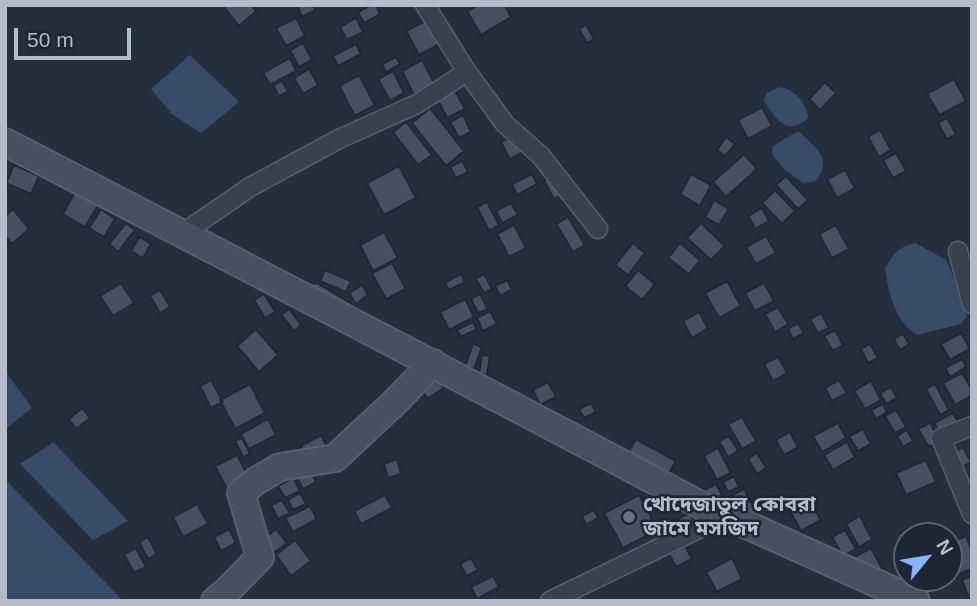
<!DOCTYPE html>
<meta charset="utf-8">
<style>
body{margin:0}
#map{position:relative;width:977px;height:606px;overflow:hidden;background:#242f3e;font-family:Arial,sans-serif}
canvas{display:block}
.frame{position:absolute;inset:0;border:7px solid #b4bcc9;pointer-events:none}
.north{position:absolute;left:893px;top:522px;width:70px;height:70px;box-sizing:border-box;background:#1d2633;border:2px solid #59626f;border-radius:50%;rotate:60deg;font-size:19px;font-weight:700;line-height:28px;text-align:center;color:#b4bcc9}
.north::after{content:'';display:block;margin:auto;width:24px;height:32px;background:#8ab4f8;clip-path:polygon(50% 0,100% 100%,50% 72%,0 100%)}
.scale{position:absolute;left:14px;top:28px;width:117px;height:32px;box-sizing:border-box;border:4px solid #b4bcc9;border-top:0;padding-left:9px;font-size:21px;line-height:24px;white-space:nowrap;color:#b4bcc9;-webkit-text-stroke:5px #1d2633;paint-order:stroke}
</style>
<div id="map">
<canvas width="977" height="606"></canvas>
<div class="frame"></div>
<div class="north">N</div>
<div class="scale">50 m</div>
</div>
<script>
const ctx = document.querySelector('canvas').getContext('2d');
ctx.lineJoin = 'round';
function fillPath(path, color) {
  ctx.fillStyle = color;
  ctx.fill(path, 'evenodd');
}
function strokePath(path, color, width, dash) {
  ctx.strokeStyle = color;
  ctx.lineWidth = width;
  ctx.lineCap = dash ? 'butt' : 'round';
  ctx.setLineDash(dash || []);
  ctx.stroke(path);
}
function label(font, color, halo, rows, align = 'center') {
  ctx.font = font + ' Arial,"Noto Sans Bengali",sans-serif';
  ctx.lineWidth = 5;
  ctx.setLineDash([]);
  ctx.textBaseline = 'middle';
  ctx.strokeStyle = halo;
  ctx.fillStyle = color;
  for (const [text, x, y, turn = 0] of rows) {
    ctx.save();
    ctx.translate(x, y);
    ctx.rotate((+turn || 0) * Math.PI / 180);
    ctx.textAlign = isNaN(turn) ? turn : align;
    if (halo) ctx.strokeText(text, 0, 0);
    ctx.fillText(text, 0, 0);
    ctx.restore();
  }
}
const water = new Path2D(`
 M190,55L239,102L201,133L172,114L151,89Z
 M780,87C794,89 808,104 808,118C788,138 775,118 764,101L767,93Z
 M798,131C814,147 834,158 816,181L803,183L784,169L772,154L773,146Z
 M915,243L946,260L959,290L967,316L961,324L917,335C894,319 889,295 885,268C893,255 899,246 915,243Z
 M5,371L32,408L5,429Z
 M53,443H54L128,521L93,540L20,464Z
 M5,479L121,599L118,601H5Z`);
const building = new Path2D(`
 M222,5H251L256,11L239,26Z
 M297,5H313L315,10L302,17Z
 M371,5H376L380,14L364,23L358,12Z
 M478,5H505L511,17L481,35L467,11Z
 M296,18L305,36L286,46L276,28Z
 M356,18L363,32L347,40L340,27Z
 M429,19L442,43L419,55L406,31Z
 M586,25L594,39L587,43L579,29Z
 M303,43L312,60L299,67L290,50Z
 M356,44L361,54L338,66L333,56Z
 M396,57L400,64L386,72L382,64Z
 M290,58L296,71L270,85L263,73Z
 M422,60L436,86L415,97L402,71Z
 M309,69L318,85L303,94L294,78Z
 M393,71L404,93L390,101L378,79Z
 M359,75L375,105L355,116L339,86Z
 M954,79L966,101L940,115L927,94Z
 M282,81L288,92L279,96L273,85Z
 M825,82L836,93L820,110L809,99Z
 M454,89L465,109L447,118L437,98Z
 M762,107L772,126L748,139L738,120Z
 M430,108L464,151L446,166L412,123Z
 M463,115L471,132L459,138L450,122Z
 M947,118L956,134L947,139L938,123Z
 M406,122L432,155L418,165L393,132Z
 M880,130L891,150L879,157L868,137Z
 M514,135L523,152L510,159L501,142Z
 M726,137L735,144L725,156L717,150Z
 M896,153L906,171L893,178L883,160Z
 M744,154L757,169L726,197L713,182Z
 M462,161L468,172L456,178L450,167Z
 M14,165L39,176L31,194L6,183Z
 M399,166L416,198L384,215L367,183Z
 M845,170L855,188L837,198L827,179Z
 M532,174L537,184L517,195L512,184Z
 M691,174L711,185L700,206L680,194Z
 M554,176L563,194L554,199L544,181Z
 M786,176L808,200L798,209L776,185Z
 M775,190L795,211L782,224L762,203Z
 M75,192L98,205L85,227L63,214Z
 M714,200L729,209L719,225L705,217Z
 M487,202L499,225L489,231L477,207Z
 M511,203L518,215L502,223L496,211Z
 M762,208L769,221L755,229L748,216Z
 M13,209L29,229L12,244L5,236V216Z
 M101,209L115,219L104,237L89,228Z
 M568,217L585,245L573,252L556,224Z
 M126,223L135,230L118,252L109,244Z
 M701,223L725,246L711,260L687,238Z
 M514,225L526,248L509,257L497,234Z
 M836,225L849,249L832,258L819,234Z
 M384,232L398,258L373,271L360,245Z
 M766,236L776,253L756,264L746,247Z
 M140,237L151,244L143,258L131,251Z
 M633,243L645,253L628,275L615,265Z
 M680,243L700,260L689,274L668,258Z
 M392,263L406,289L386,299L372,273Z
 M325,270L351,281L346,292L320,281Z
 M638,270L655,284L642,300L625,286Z
 M461,274L465,282L449,290L445,283Z
 M484,274L492,289L484,293L476,279Z
 M507,280L512,289L500,296L495,286Z
 M727,281L741,306L719,318L705,293Z
 M315,282L352,304L349,311L311,289Z
 M121,283L134,303L113,316L100,296Z
 M764,283L774,301L755,311L745,293Z
 M362,285L368,295L356,304L349,293Z
 M160,290L170,307L160,313L150,296Z
 M264,294L275,312L265,318L254,300Z
 M480,294L488,309L478,313L471,299Z
 M465,299L474,317L449,330L440,312Z
 M778,307L788,324L775,332L765,314Z
 M289,309L301,325L294,331L281,315Z
 M490,311L497,324L483,331L477,318Z
 M699,312L708,328L692,338L683,321Z
 M821,313L829,328L818,333L810,319Z
 M473,322L477,329L461,337L457,330Z
 M798,323L804,333L793,339L788,329Z
 M256,329L278,355L259,372L237,346Z
 M835,330L843,345L833,351L824,336Z
 M961,333L970,349L950,360L941,344Z
 M903,334L909,344L900,350L894,339Z
 M473,344L482,347L474,369L465,366Z
 M870,344L878,358L868,363L861,349Z
 M482,355L490,356L487,375L479,374Z
 M778,357L787,373L773,381L764,364Z
 M962,359L966,367L950,377L945,368Z
 M962,373L972,390V395L955,405L943,383Z
 M211,380L223,402L211,408L200,386Z
 M439,380L444,388L427,399L422,390Z
 M839,380L847,393L832,401L825,388Z
 M871,381L881,400L865,409L854,391Z
 M548,382L556,397L540,405L533,390Z
 M250,384L265,413L235,429L220,400Z
 M935,384L949,410L940,415L926,389Z
 M891,387L897,398L886,404L880,393Z
 M591,403L596,412L584,418L579,409Z
 M883,404L887,412L876,419L871,410Z
 M82,408L90,418L76,429L69,419Z
 M896,410L906,427L895,433L885,416Z
 M953,413L960,425L941,435L934,423Z
 M742,417L756,441L742,449L728,424Z
 M268,419L276,435L249,449L241,434Z
 M838,423L846,438L822,452L813,436Z
 M930,423L940,441L929,447L918,429Z
 M863,429L871,444L858,451L849,436Z
 M907,430L913,441L903,447L897,436Z
 M790,432L798,447L784,455L776,440Z
 M321,435L334,460L314,471L301,446Z
 M729,436L738,451L728,457L719,441Z
 M242,438L250,454L243,457L235,441Z
 M636,439L676,461L667,477L627,455Z
 M847,442L855,457L833,470L824,455Z
 M963,447L971,462L959,469L951,455Z
 M718,448L731,473L717,480L704,456Z
 M757,453L766,468L757,474L748,459Z
 M237,455L249,478L227,489L215,466Z
 M397,459L401,474L388,478L384,464Z
 M926,460L936,482L906,495L896,473Z
 M306,463L316,482L303,489L293,470Z
 M734,476L739,487L728,492L723,482Z
 M293,478L300,491L285,498L278,486Z
 M716,484L722,495L703,505L697,494Z
 M744,489L755,510L741,517L730,496Z
 M300,493L306,504L293,510L288,500Z
 M385,495L392,508L361,524L354,511Z
 M639,495L658,530L623,548L604,513Z
 M282,500L290,513L278,519L271,505Z
 M809,500L821,520L801,531L790,511Z
 M197,504L208,524L183,537L173,517Z
 M310,506L317,519L293,532L285,518Z
 M594,510L598,518L586,525L582,516Z
 M689,513L696,526L679,535L672,522Z
 M860,516L872,539L859,547L846,524Z
 M229,529L236,543L221,551L214,537Z
 M276,529L287,543L274,553L263,539Z
 M845,530L856,549L843,556L832,537Z
 M966,536L972,551V569L953,576L949,566V543Z
 M148,537L157,554L148,559L139,542Z
 M295,540L311,561L291,576L276,555Z
 M685,546L692,559L676,567L669,554Z
 M136,548L146,567L134,573L124,554Z
 M871,548L890,583L851,559Z
 M471,558L478,570L467,576L460,564Z
 M732,558L742,579L717,592L706,572Z
 M493,576L499,587L477,599L471,587Z
 M972,576V597L969,598L962,580Z`);
const street = new Path2D(`
 M425,5L467,72L505,124L541,156L598,229
 M182,234L250,187L339,139L417,104L467,72
 M958,251L972,304
 M972,426L941,438L972,514
 M550,601L723,517`);
const secondary = new Path2D(`
 M5,142C245,266 485,390 723,517L745,524L916,601
 M215,601L227,591L260,557L241,493L256,481L280,467L335,458L393,404L433,363`);
const markers = [
 [629,517,7,"#6b7280"]
];
const poiNames = [
 ["খোদেজাতুল কোবরা",643,505],
 ["জামে মসজিদ",643,529]
];
fillPath(water, '#394c67');
fillPath(building, '#455162');
strokePath(building, '#1f2835', 2);
strokePath(street, '#565f6c', 21);
strokePath(secondary, '#565f6c', 30);
strokePath(street, '#38414e', 18);
strokePath(secondary, '#465061', 26);
for (const [x, y, r, color] of markers) {
  const dot = new Path2D();
  dot.arc(x, y, r, 0, 2 * Math.PI);
  ctx.fillStyle = color;
  ctx.fill(dot);
  strokePath(dot, '#1d2633', 2.5);
}
label('bold 21px', '#b4bcc9', '#1d2633', poiNames, 'left');
</script>
